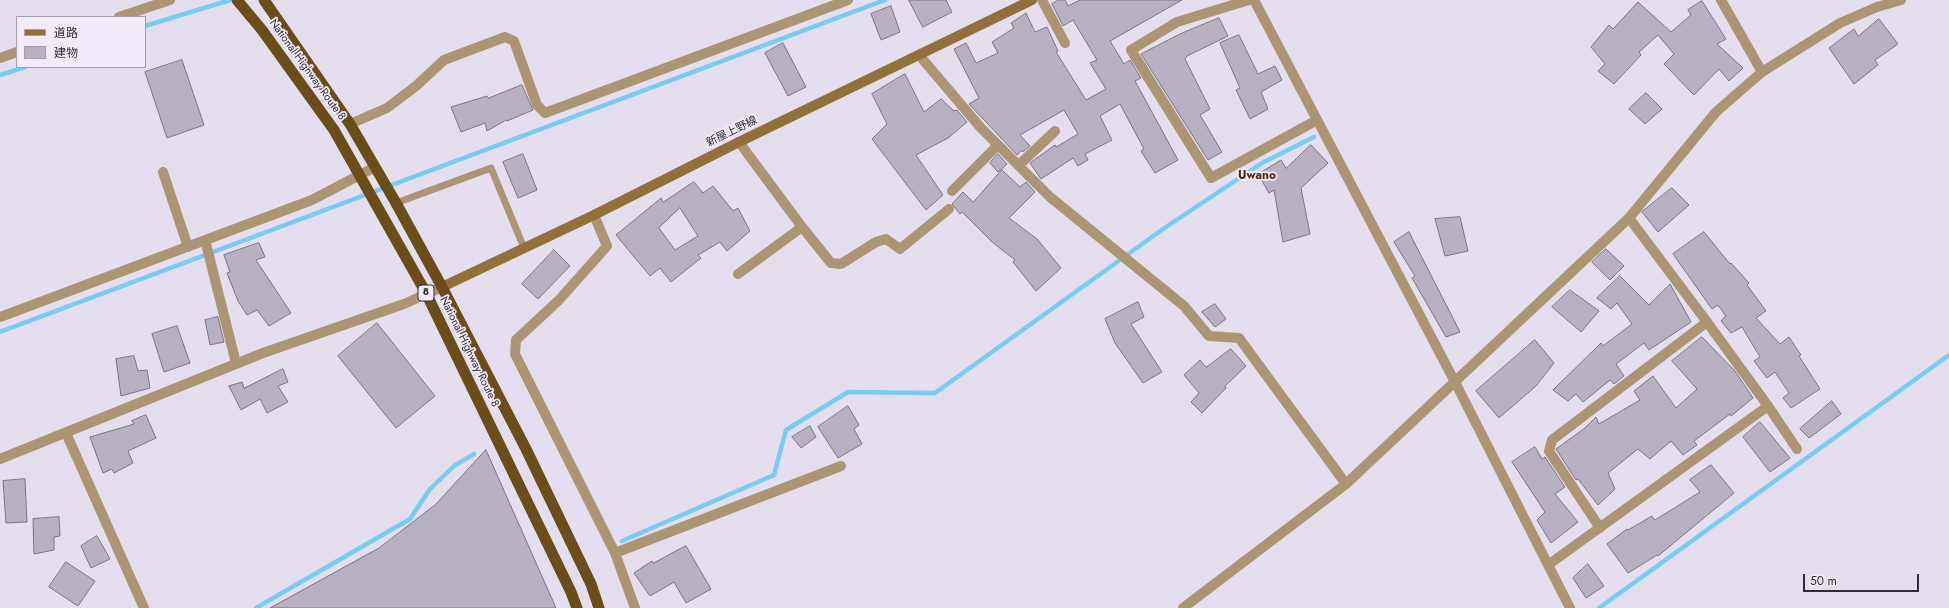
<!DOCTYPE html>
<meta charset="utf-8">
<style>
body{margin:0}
#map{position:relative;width:1949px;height:608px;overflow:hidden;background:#e4deef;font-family:Jost,"Noto Sans JP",sans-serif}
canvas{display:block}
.legend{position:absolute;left:16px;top:16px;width:130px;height:52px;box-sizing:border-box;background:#f2ebfc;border:1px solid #a49fac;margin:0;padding:5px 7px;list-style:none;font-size:12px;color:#302d34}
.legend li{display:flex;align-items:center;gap:8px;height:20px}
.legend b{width:20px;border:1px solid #a49fac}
.scale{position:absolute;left:1803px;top:574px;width:116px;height:18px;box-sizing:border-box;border:2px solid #302d34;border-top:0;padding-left:5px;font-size:12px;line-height:14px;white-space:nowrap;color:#302d34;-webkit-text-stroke:3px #f2ebfc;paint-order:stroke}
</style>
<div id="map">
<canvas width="1949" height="608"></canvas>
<ul class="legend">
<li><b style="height:5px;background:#917039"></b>道路</li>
<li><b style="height:11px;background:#b7b1c1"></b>建物</li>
</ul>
<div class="scale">50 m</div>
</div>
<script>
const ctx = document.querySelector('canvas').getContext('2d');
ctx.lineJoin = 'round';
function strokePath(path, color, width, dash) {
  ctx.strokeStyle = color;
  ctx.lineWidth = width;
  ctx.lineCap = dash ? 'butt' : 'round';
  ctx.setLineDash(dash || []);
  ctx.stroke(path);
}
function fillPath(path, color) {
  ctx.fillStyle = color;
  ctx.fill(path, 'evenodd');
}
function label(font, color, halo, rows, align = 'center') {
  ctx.font = font + ' Jost,"Noto Sans JP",sans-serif';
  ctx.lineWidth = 3.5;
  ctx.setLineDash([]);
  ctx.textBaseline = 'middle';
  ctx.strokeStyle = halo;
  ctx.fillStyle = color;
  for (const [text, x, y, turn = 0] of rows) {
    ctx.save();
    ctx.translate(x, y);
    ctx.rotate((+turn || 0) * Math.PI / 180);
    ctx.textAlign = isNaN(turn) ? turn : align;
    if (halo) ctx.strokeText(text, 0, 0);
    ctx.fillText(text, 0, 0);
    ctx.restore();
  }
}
const stream = new Path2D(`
 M145,26L230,0
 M0,75L25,67
 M0,332L885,0
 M622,541L774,475L786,430L848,392L935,393L1163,229L1262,163L1314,137
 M256,608L410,519L430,489L454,466L474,454
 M1599,608L1949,355`);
const building = new Path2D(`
 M909,0H946L952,12L923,27Z
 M1059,0H1065L1068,6L1080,0H1182L1110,41L1124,64L1130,60L1141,78L1135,81L1178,160L1155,173L1141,151L1144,149L1120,104L1100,116L1112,140L1085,154L1088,160L1078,166L1073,158L1041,179L1030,163L1055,145L1056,147L1078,134L1064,110L1020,135L1030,146L1023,152L1022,150L1017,155L969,104L979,98L954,49L966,43L976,63L998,53L992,42L1014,28L1011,23L1026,13L1035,32L1047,27L1058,51L1056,52L1086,100L1106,89L1090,63L1097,60L1073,20L1063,26L1052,4Z
 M1702,1L1726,39L1717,44L1743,68L1729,81L1719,69L1694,95L1664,64L1674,54L1658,35L1639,52L1641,55L1614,84L1598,71L1605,64L1591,47L1609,25L1613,29L1638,2L1671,32L1691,15L1688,10Z
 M891,6L900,32L881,40L871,14Z
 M1219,18L1228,36L1187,56L1185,59L1210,109L1200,115L1222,152L1208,160L1141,54L1180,34Z
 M1879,19L1898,44L1875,60L1878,65L1854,84L1829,48L1854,29L1858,36Z
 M1239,35L1258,74L1275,66L1282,80L1261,92L1268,109L1250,119L1236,90L1240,88L1220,43Z
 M783,43L806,87L788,96L765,53Z
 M182,60L204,125L167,138L145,72Z
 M905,74L924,112L941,99L954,111L957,110L967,122L948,138L916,155L943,195L926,210L872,139L887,124L872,94Z
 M522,85L533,110L507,121L506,120L487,131L485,123L461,132L451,107L487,96L488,98Z
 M1646,93L1662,109L1645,124L1629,109Z
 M1311,145L1328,163L1301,188L1310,234L1283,242L1274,190L1269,193L1258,174L1281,160L1286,168Z
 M523,154L537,190L518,198L503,162Z
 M998,154L1007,164L998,172L990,163Z
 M1002,170L1020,187L1026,182L1035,192L1009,218L1037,239L1061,268L1036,291L1013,262L1015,260L992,242L962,212L960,214L952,204L963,192L973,202Z
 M694,182L703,193L713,186L733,211L738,208L750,231L727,251L720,242L698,255L701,258L671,282L660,268L650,276L616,235L661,198L663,202ZM680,208L698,236L675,250L659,228Z
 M1672,188L1689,205L1658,232L1642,212Z
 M1460,217L1468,251L1445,256L1435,219Z
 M1409,232L1460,332L1446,337L1412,278L1415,276L1394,242Z
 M1704,232L1730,264L1731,263L1749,283L1747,285L1766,311L1756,318L1780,344L1789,337L1801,355L1799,356L1820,389L1791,408L1783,398L1789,393L1775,372L1767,378L1754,361L1760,357L1742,327L1731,333L1721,321L1726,316L1718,305L1712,309L1673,254Z
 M259,243L265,257L256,260L291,313L269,326L257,310L247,315L238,301L227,273L230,272L224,255Z
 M1606,249L1624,266L1610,280L1592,262Z
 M554,250L570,266L538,299L522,284Z
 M1620,276L1649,305L1670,284L1691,322L1649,350L1644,343L1616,364L1624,376L1614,384L1610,380L1583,402L1576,394L1568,401L1553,390L1601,343L1603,346L1632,324L1617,303L1611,309L1597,298Z
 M1570,290L1599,311L1581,332L1552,307Z
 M1138,302L1144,317L1131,324L1162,372L1143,383L1115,343L1105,319Z
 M1215,304L1226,319L1215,327L1202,312Z
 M218,317L224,342L210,345L205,320Z
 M377,323L435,396L396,428L338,356Z
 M177,326L190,363L164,372L152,334Z
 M1702,337L1735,371L1753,398L1731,416L1730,414L1694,441L1697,445L1683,455L1671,441L1650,459L1638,449L1608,473L1615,489L1598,505L1578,479L1576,480L1556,449L1585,428L1596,417L1599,424L1640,400L1634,391L1653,376L1676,408L1697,389L1672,361Z
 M1535,340L1554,363L1536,386L1499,418L1476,391Z
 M1231,349L1246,366L1225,386L1226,388L1202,413L1191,402L1199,393L1184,375L1200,360L1206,367Z
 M134,356L138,371L147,370L150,388L121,396L116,359Z
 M283,369L288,382L278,386L288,402L267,413L260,399L241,410L229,386L242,382L244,388Z
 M1832,401L1841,414L1809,438L1800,429Z
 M848,406L859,425L854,429L862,444L838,458L818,427Z
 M146,415L156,438L128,451L133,463L114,473L112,469L103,473L90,437L134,424L132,421Z
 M1760,422L1790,458L1770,472L1743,437Z
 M810,426L816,437L801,448L792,437Z
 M1535,447L1542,459L1545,457L1565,487L1555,494L1578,522L1551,543L1537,520L1545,512L1512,462Z
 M486,450L556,608H270L379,548L435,505Z
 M1711,465L1734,493L1658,556L1657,555L1628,573L1607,544L1627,529L1628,530L1652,516L1655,520L1700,492L1690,480Z
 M25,479L27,522L6,523L3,481Z
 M59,517L60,536L54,537V550L34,554L33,519Z
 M97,536L110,559L91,568L81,546Z
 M686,546L711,589L686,603L674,582L650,596L634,573L652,561L653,563Z
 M66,562L95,581L78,606L49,587Z
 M1588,564L1604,586L1586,598L1573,578Z`);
const service = new Path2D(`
 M396,203L491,168L524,248`);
const minor = new Path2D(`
 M1042,0L1065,43
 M1249,0L1177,22L1131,50L1211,178L1317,120
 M1254,0L1455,382L1570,608
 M1721,0L1762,72
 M919,55L981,128L1050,197L1184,306L1209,336L1239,338L1346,484
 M350,124L387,108L416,86L444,60L505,37L514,41L537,105L545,113L848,0
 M739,142L802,227L831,263L841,264L876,242L886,239L900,249L949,209
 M1019,165L1055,131
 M163,172L188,247
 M952,191L998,145
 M594,215L607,246L559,300L516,340L515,354L615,553L635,608
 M205,240L236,363
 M738,274L802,227
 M0,317L312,200L375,167
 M1768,406L1797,449
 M66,433L144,608
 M1600,528L1549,451L1552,440L1707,322
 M615,553L841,466
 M1548,565L1768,406L1707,322L1629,218
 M1183,608L1346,484L1629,218L1716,112L1762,72L1840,23L1877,7L1901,0`);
const tertiary = new Path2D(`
 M119,17L170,0
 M0,58L17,52
 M0,459L263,353L404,304L442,287`);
const secondary = new Path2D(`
 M442,287L594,215L739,142L1032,0`);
const trunk = new Path2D(`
 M237,0L262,30L334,130L426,293L571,592L577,608
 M264,0L350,124L396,203L442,287L526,449L591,584L599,608`);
const shields = [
 [426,293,16]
];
const shieldNames = [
 ["8",426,293]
];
const streetNames = [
 ["National Highway Route 8",307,70,54],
 ["新屋上野線",732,132,-26],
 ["National Highway Route 8",469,352,64]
];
const neighbourhoodNames = [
 ["Uwano",1257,176]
];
strokePath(stream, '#78ccf3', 4.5);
fillPath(building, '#b7b1c1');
strokePath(building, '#7a7483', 1);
strokePath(service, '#ac9572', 7);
strokePath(minor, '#ac9572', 10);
strokePath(tertiary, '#ac9572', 10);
strokePath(secondary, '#917039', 10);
strokePath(trunk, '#6a4d18', 11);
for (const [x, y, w] of shields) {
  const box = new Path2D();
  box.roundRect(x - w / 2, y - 8, w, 16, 3);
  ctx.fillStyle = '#f2ebfc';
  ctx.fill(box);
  strokePath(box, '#302d34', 1);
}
label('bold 10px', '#302d34', null, shieldNames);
label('11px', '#302d34', '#f2ebfc', streetNames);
label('bold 12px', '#552708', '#f2ebfc', neighbourhoodNames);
</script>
